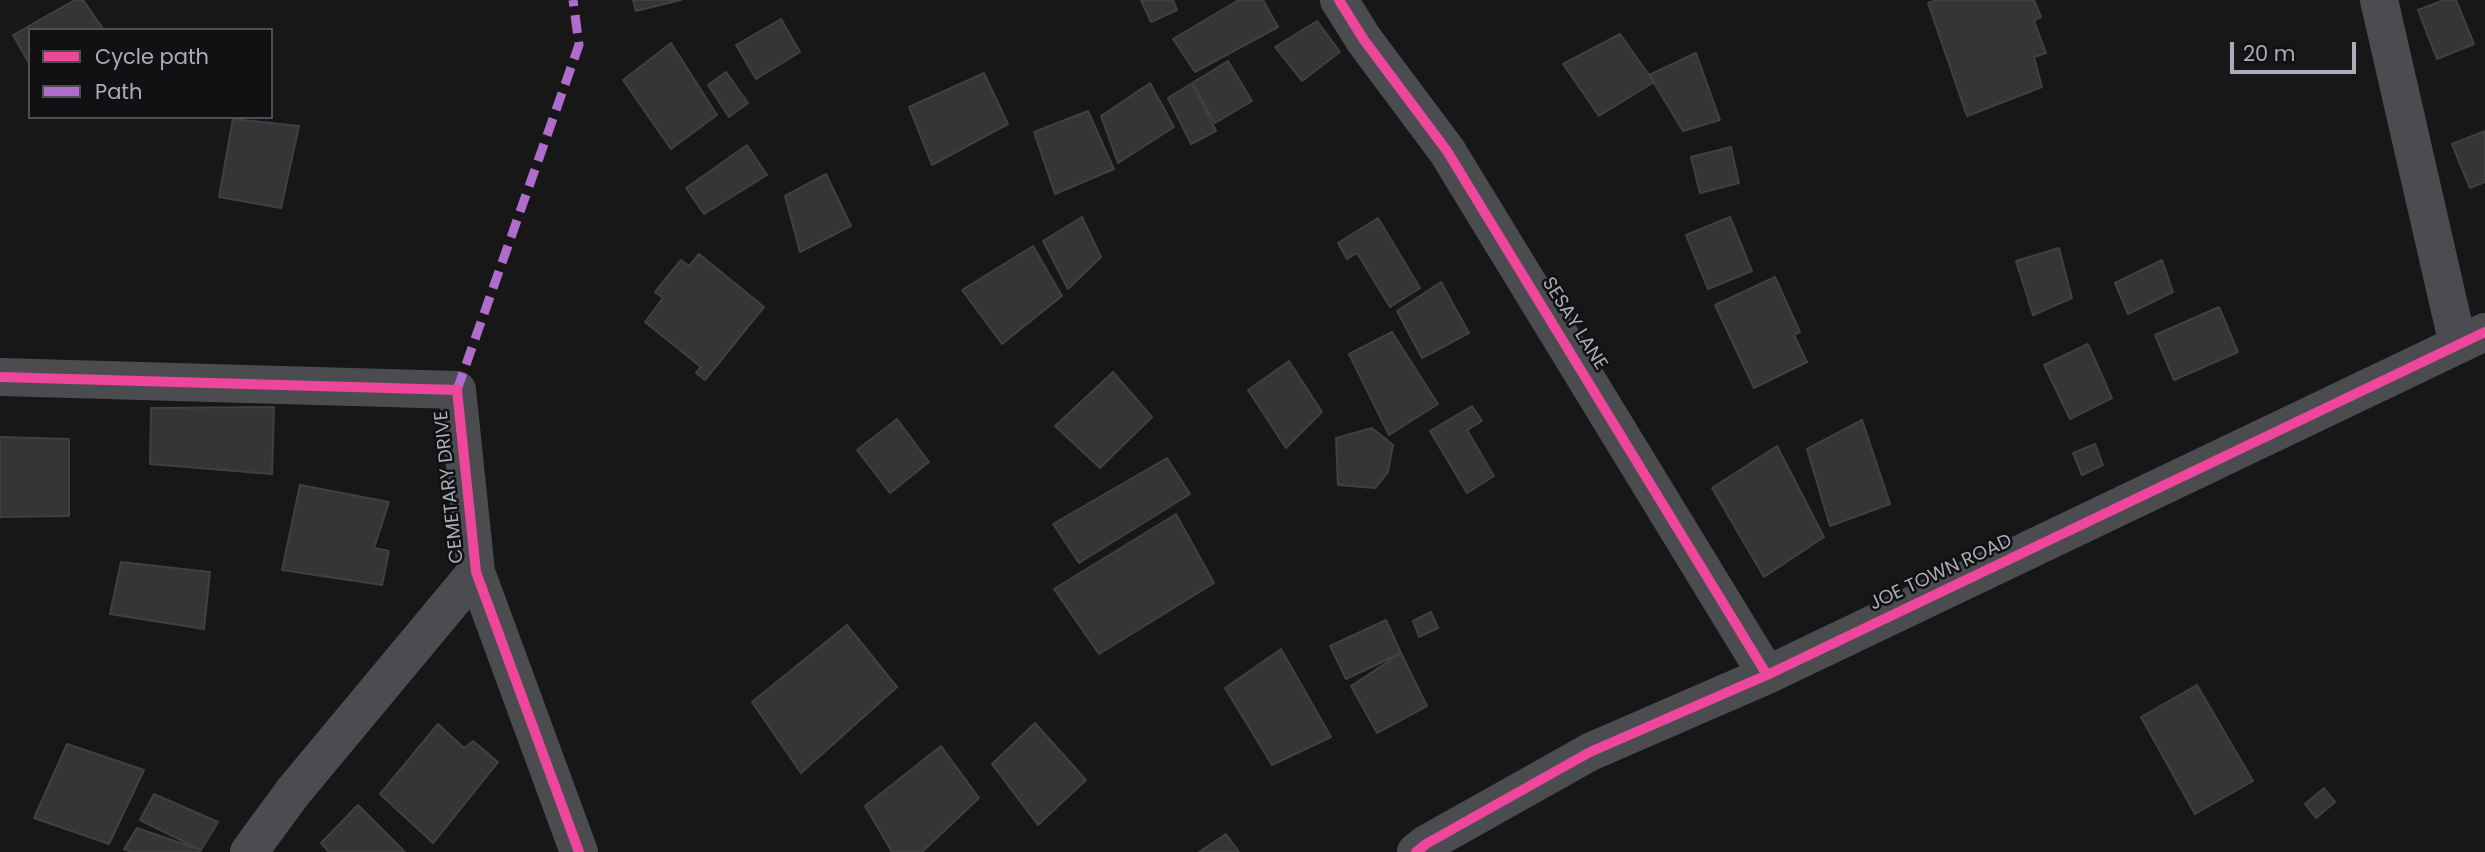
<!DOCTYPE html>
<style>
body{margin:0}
#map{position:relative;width:2485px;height:852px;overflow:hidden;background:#171717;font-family:Poppins,sans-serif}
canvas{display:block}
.legend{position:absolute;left:28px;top:28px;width:245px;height:91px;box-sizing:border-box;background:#111113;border:2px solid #4d4f55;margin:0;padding:9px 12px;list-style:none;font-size:21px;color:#a8adb8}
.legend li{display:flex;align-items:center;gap:14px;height:35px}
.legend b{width:35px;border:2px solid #4d4f55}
.scale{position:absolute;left:2230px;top:42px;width:126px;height:32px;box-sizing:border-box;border:4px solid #a8adb8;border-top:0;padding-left:9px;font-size:21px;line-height:24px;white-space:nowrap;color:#a8adb8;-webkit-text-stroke:5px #111113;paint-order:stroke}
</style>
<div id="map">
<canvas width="2485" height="852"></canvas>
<ul class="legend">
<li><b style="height:9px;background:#ed469a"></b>Cycle path</li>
<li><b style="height:9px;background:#b06ccc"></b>Path</li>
</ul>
<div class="scale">20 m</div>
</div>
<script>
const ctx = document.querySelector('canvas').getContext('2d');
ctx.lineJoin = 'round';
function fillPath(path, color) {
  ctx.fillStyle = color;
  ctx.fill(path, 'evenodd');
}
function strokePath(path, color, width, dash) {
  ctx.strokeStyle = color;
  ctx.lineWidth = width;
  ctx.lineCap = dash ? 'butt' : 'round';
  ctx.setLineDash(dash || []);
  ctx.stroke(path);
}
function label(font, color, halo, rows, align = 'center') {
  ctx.font = font + ' Poppins,sans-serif';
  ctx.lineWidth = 5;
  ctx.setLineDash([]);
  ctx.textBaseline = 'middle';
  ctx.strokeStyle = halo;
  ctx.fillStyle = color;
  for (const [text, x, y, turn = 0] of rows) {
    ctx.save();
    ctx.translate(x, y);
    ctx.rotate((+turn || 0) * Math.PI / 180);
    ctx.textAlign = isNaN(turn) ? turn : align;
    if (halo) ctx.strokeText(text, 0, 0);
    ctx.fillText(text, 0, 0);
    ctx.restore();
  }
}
const building = new Path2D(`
 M75,0H83L104,30H30V65L13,35Z
 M633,0H681L636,11Z
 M1141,0H1173L1177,10L1151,22Z
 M1239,0H1263L1278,27L1195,72L1173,39Z
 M1937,0H2034L2041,17L2034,21L2046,53L2034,57L2042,87L1967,116L1928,3Z
 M2444,0H2456L2474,44L2437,59L2418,10Z
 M781,19L800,52L756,79L736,45Z
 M1317,21L1340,52L1302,81L1275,47Z
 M1620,34L1654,82L1599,116L1563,64Z
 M671,43L717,115L671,149L623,80Z
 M1696,53L1720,120L1683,131L1649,75Z
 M1228,61L1252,101L1215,123L1192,83Z
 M726,72L748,103L729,117L708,85Z
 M984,73L1008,124L932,165L909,107Z
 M1150,83L1174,127L1118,163L1101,116Z
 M1192,83L1216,131L1191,144L1168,98Z
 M1088,111L1114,169L1055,194L1034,132Z
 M233,119L299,126L281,208L219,197Z
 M2485,131V182L2470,188L2452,144Z
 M747,145L767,175L704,214L686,188Z
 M1731,147L1739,183L1700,193L1691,157Z
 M826,174L851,226L800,252L785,196Z
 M1082,217L1101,257L1068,289L1043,241Z
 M1730,217L1752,271L1708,289L1686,235Z
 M1378,218L1420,288L1390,307L1357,253L1347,259L1338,243Z
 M1033,246L1062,296L1002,344L962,290Z
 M2059,248L2072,298L2033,315L2016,261Z
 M699,254L764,307L705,380L696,373L701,367L645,322L663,298L655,292L681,260L689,266Z
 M2162,260L2173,292L2128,314L2115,283Z
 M1775,277L1800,332L1794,335L1807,362L1754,388L1715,305Z
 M1441,282L1469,333L1422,358L1397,311Z
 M2219,307L2238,352L2174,380L2155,335Z
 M1392,332L1438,404L1389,435L1349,354Z
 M2088,344L2112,398L2070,419L2044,365Z
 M1289,361L1322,412L1286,448L1248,390Z
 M1113,372L1152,417L1100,468L1055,426Z
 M1472,406L1482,421L1467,430L1494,476L1467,493L1430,431Z
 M274,407L272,474L150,464L151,408Z
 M897,419L929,462L890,493L857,450Z
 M1862,420L1890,504L1830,526L1807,449Z
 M1372,428L1393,445L1388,472L1375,488L1338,485L1336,438Z
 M0,437L69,439V516L0,517Z
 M2095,444L2103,465L2082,475L2073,453Z
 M1777,446L1824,537L1764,577L1712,488Z
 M1167,458L1190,494L1079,563L1053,524Z
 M300,485L389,502L374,548L389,551L382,585L282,570Z
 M1176,514L1214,583L1099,654L1054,589Z
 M121,562L210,572L204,629L110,614Z
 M1431,612L1438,628L1419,637L1413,621Z
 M1386,620L1401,653L1346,679L1330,646Z
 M847,625L897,687L801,773L752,702Z
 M1281,649L1331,737L1272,765L1225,688Z
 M1401,653L1427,706L1377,733L1351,686Z
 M2197,685L2253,781L2195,814L2141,717Z
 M1035,723L1086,780L1038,825L992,764Z
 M438,724L464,748L473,741L498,762L433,843L380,794Z
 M67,744L144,770L109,844L34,818Z
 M941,746L979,798L922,852H892L865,806Z
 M2324,788L2335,802L2316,818L2305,804Z
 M154,794L218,822L201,850L140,820Z
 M358,805L405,852H329L321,843Z
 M137,828L201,850L200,852H131L124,849Z
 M1226,834L1239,852H1199Z`);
const minor = new Path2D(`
 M1339,0L1364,40L1447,151L1767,675
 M2379,0L2458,345
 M0,377L457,390L476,572L579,852
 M249,852L293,792L476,572
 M1416,852L1426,844L1590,752L1767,675L2485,332`);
const quiet = new Path2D(`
 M457,390L579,45L573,0`);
const cycleway = new Path2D(`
 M1339,0L1364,40L1447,151L1767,675
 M0,377L457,390L476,572L579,852
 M1416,852L1426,844L1590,752L1767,675L2485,332`);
const streetNames = [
 ["SESAY LANE",1574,324,58],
 ["CEMETARY DRIVE",450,487,-96],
 ["JOE TOWN ROAD",1941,573,-25]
];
fillPath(building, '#353536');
strokePath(building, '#3f4043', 2);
strokePath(minor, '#4b4c50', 38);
strokePath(quiet, '#b06ccc', 9, [18, 9]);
strokePath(cycleway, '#ed469a', 10);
label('19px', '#a8adb8', '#111113', streetNames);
</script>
